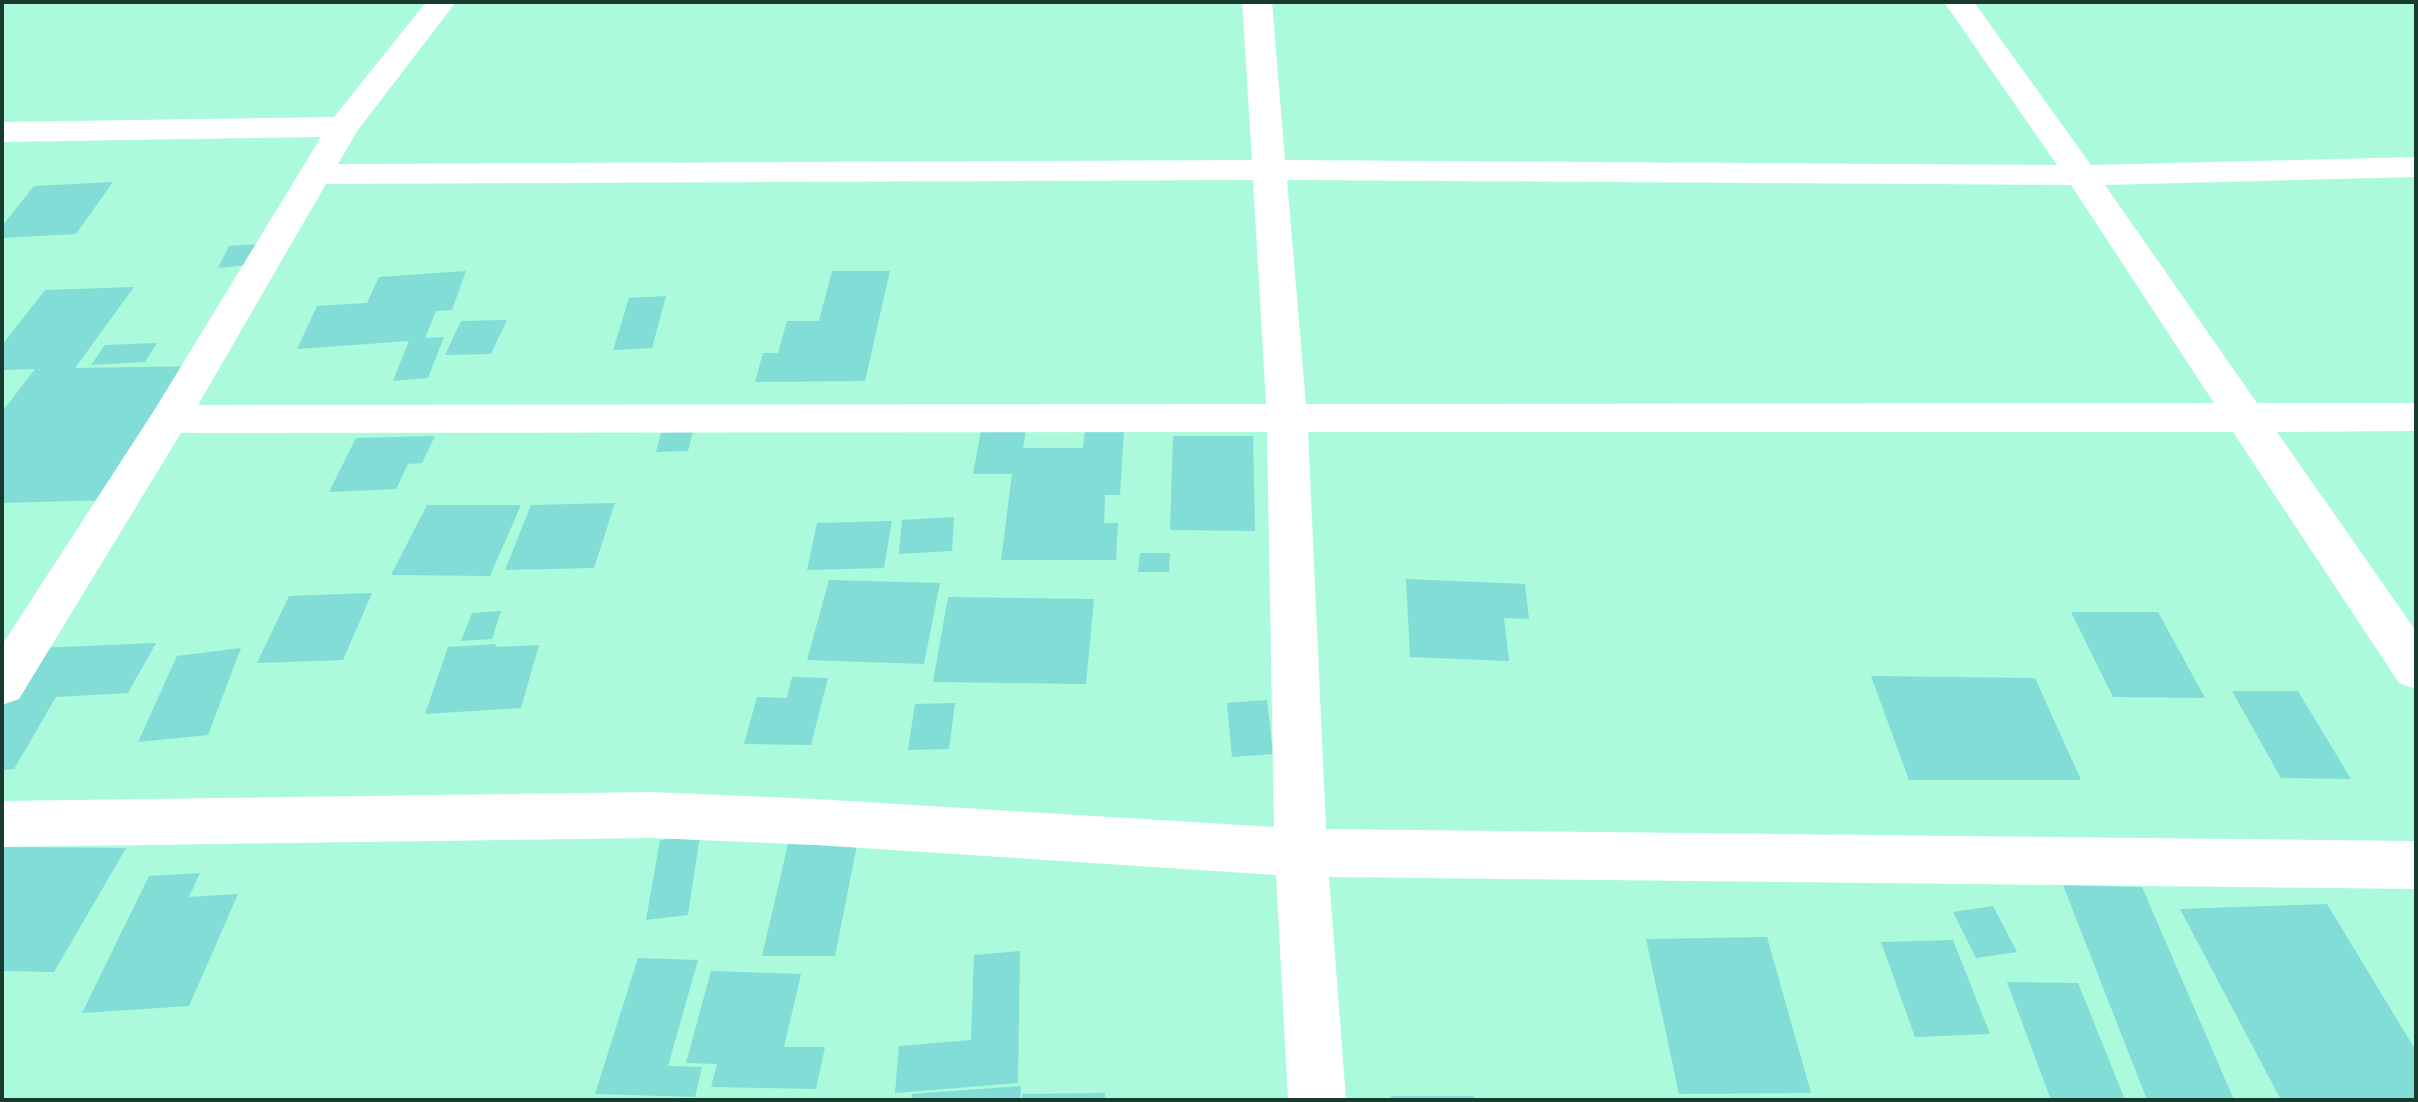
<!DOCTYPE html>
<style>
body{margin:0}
#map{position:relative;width:2418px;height:1102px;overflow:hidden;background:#aafadb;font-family:"Public Sans",sans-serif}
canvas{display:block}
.frame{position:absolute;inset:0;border:4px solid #193a2e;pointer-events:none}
</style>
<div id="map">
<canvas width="2418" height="1102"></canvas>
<div class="frame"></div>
</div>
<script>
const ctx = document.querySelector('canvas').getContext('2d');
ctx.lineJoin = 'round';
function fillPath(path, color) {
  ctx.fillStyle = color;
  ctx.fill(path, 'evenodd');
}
const building = new Path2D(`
 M113,182L76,234L2,238V226L34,186Z
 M258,244L248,265L218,268L229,246Z
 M466,271L452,310L436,311L425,338L444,337L428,378L393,381L409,341L297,349L317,306L367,303L379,277Z
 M832,271H890L865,381L755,382L763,353H778L787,321H819Z
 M134,287L75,368L198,366L110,500L2,503V412L35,369L2,370V345L45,290Z
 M666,296L652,348L613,350L629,298Z
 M507,320L491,354L445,355L461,321Z
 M157,343L145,362L91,365L105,345Z
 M693,431L688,451L656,452L661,433Z
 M981,431H1026L1023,448H1083L1085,431H1124L1120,495H1105L1104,523H1118L1116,560H1001L1012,474H973Z
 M435,436L422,463L408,464L396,489L329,492L356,438Z
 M1173,436H1253L1255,531L1170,530Z
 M615,503L594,568L505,570L531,505Z
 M427,505H521L490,576L391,575Z
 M954,517L952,551L899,554L902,520Z
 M892,521L884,568L807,570L817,523Z
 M1140,553H1170L1169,572H1138Z
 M1406,579L1525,584L1529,619L1504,618L1509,661L1410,657Z
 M829,580L940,583L924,664L807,660Z
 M372,593L343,660L257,663L289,596Z
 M948,597L1094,599L1086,684L933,682Z
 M501,611L492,639L461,641L472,613Z
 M2071,612H2158L2205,698L2113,697Z
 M156,643L128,693L56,697L14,769L2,770V706L38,648Z
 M496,644L495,647L539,645L521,708L425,714L448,647Z
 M241,648L208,735L138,742L177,656Z
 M1871,676L2035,678L2081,780H1909Z
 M792,677L828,678L811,745L744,744L757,697L787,698Z
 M2232,691H2298L2351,779L2281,778Z
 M1267,700L1273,754L1232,757L1227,703Z
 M955,703L949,749L908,750L915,704Z
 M700,836L688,915L646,920L660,840Z
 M788,844L857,845L835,956H762Z
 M2,847L126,848L54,972L2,971Z
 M200,873L189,897L238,894L189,1006L82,1013L149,876Z
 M2063,885L2142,887L2234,1100H2147Z
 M2327,904L2416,1051V1100H2281L2180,909Z
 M1993,906L2017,952L1976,958L1953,912Z
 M1767,937L1811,1093L1679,1094L1646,939Z
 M1953,940L1990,1034L1915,1037L1881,942Z
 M1020,951L1018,1083L895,1093L899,1046L971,1040L974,955Z
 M638,958L698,960L668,1066L702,1067L695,1097L595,1094Z
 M711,971L801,974L784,1047H825L816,1089L711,1087L717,1064L686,1063Z
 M2007,982L2078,983L2125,1100H2051Z
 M1021,1086L1020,1100H911L912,1094Z
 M1105,1093V1100H1022V1094Z
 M1391,1096H1474V1100H1392Z`);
const minor = new Path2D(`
 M426,2H456L358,130L338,164L1252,160L1242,2H1272L1285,160L2057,165L1944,2H1974L2091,165L2416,157V177L2105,185L2257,403H2416V431L2277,432L2416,631V689L2399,683L2233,432H1308L1326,829L2416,841V889L1329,877L1346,1100H1288L1276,875L816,845L652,838L2,847V801L652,792L816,799L1274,827L1267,432L181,433L19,699L2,705V645L155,409L321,137L2,142V122L334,117ZM1253,180L1266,404L198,405L326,184ZM1287,180L2071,185L2214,403L1306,404Z`);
fillPath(building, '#81ddd5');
fillPath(minor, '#fff');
</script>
